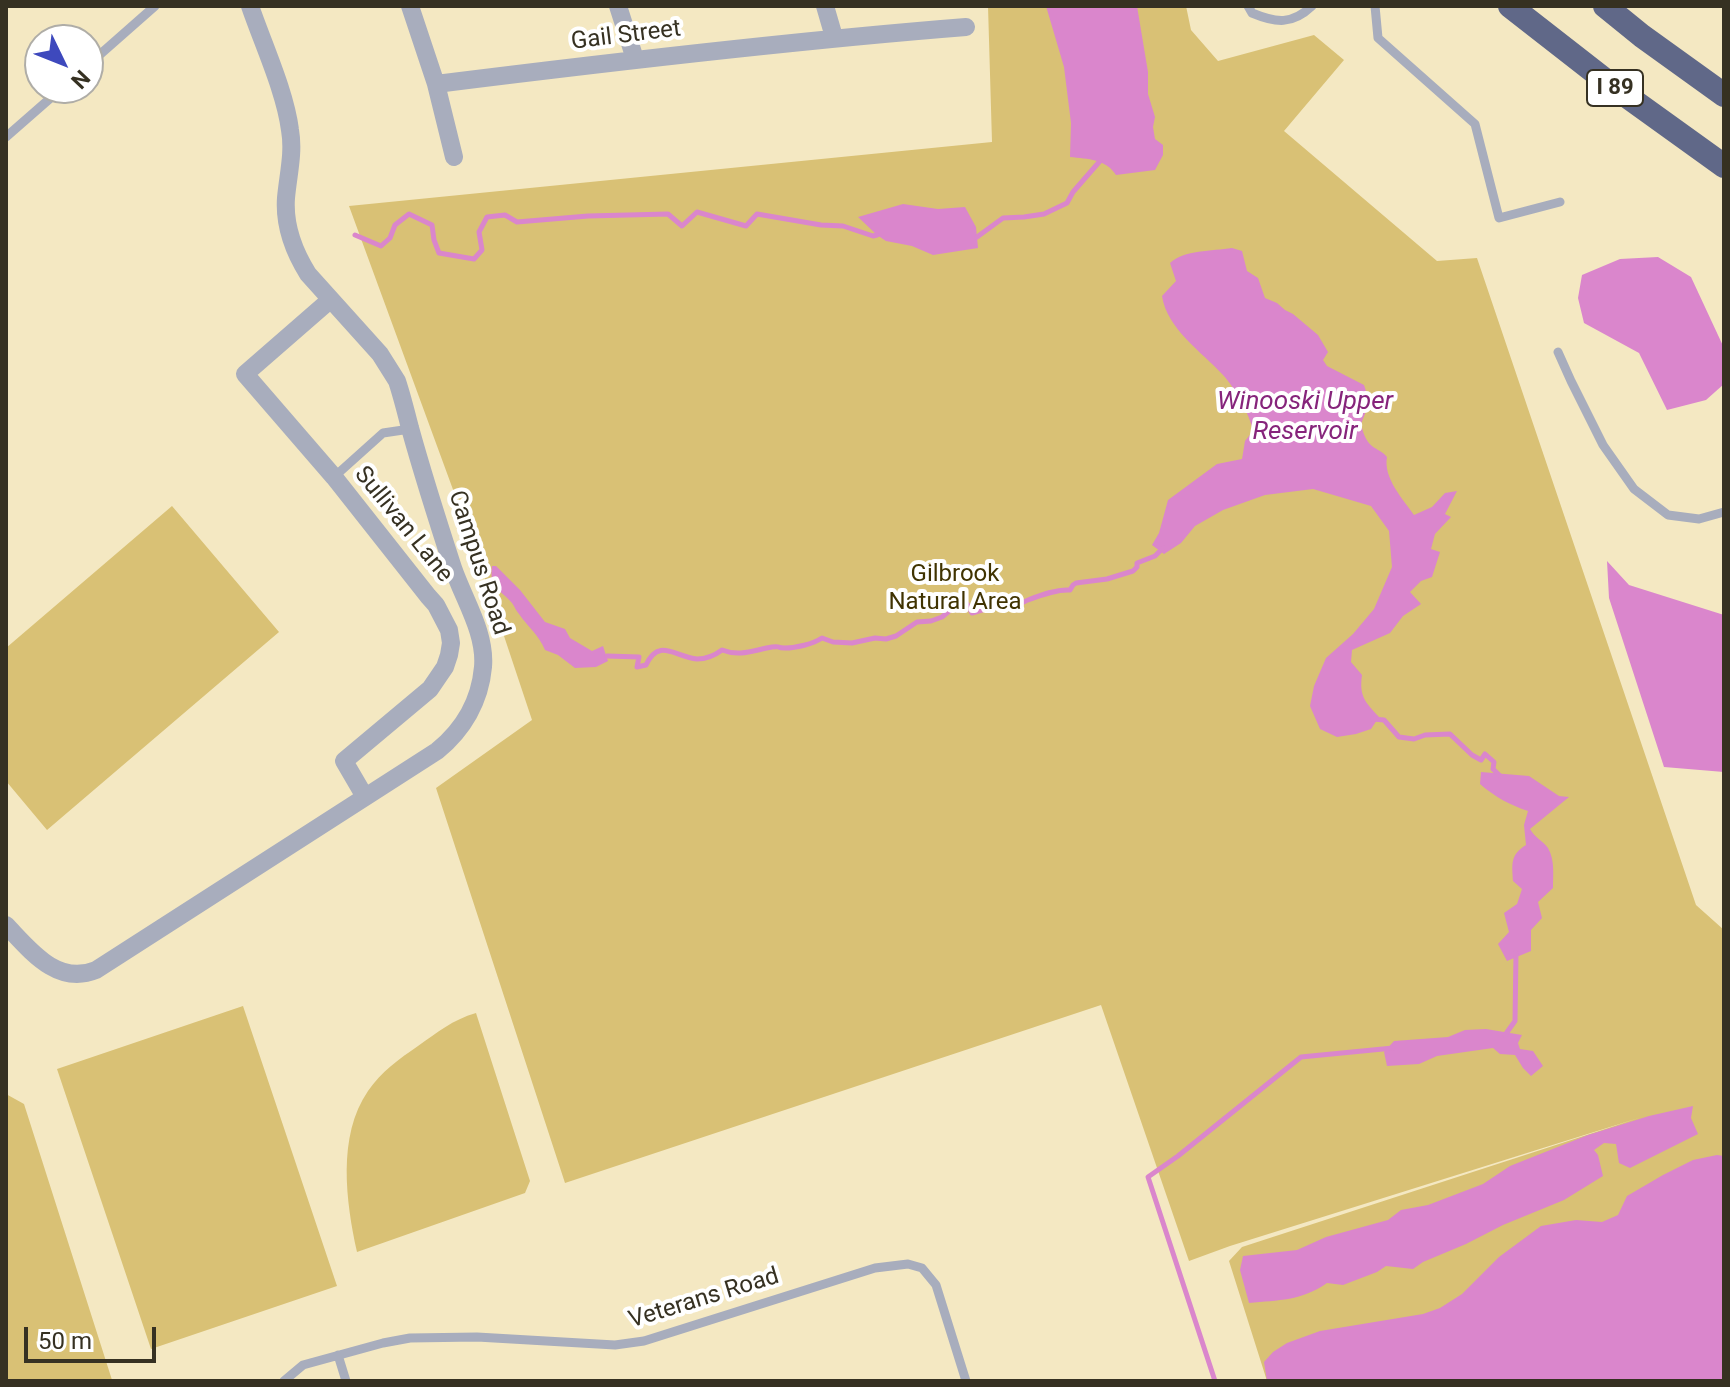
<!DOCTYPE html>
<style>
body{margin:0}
#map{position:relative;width:1730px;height:1387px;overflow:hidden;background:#f4e8c2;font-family:Roboto,sans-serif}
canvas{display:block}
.frame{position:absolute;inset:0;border:8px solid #363122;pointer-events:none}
.north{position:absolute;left:24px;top:24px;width:80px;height:80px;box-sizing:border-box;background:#fff;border:2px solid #afada7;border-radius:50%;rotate:133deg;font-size:22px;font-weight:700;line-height:32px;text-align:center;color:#363122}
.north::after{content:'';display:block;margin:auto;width:28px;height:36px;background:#3e49bd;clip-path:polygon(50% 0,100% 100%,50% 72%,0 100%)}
.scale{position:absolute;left:24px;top:1327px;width:132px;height:36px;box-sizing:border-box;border:4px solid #363122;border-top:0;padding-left:10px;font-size:24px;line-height:28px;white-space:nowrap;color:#363122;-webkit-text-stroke:6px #fff;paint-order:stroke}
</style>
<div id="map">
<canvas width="1730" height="1387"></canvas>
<div class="frame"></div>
<div class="north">N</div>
<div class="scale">50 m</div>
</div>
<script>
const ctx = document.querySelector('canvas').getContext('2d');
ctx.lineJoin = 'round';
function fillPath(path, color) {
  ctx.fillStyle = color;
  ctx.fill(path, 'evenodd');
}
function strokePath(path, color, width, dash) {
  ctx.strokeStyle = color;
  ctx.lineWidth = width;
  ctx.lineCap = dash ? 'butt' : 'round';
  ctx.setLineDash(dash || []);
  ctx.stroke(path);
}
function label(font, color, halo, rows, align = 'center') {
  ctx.font = font + ' Roboto,sans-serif';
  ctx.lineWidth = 8;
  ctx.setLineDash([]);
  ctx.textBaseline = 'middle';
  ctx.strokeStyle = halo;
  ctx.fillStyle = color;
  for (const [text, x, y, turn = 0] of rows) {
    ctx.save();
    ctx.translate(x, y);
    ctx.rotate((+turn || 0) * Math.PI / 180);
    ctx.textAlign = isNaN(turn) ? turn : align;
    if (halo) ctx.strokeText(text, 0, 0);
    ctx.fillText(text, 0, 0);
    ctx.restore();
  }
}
const green = new Path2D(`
 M988,6H1186L1191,30L1218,61L1314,35L1344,60L1284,131L1437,261L1477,258L1696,905L1724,930V1381H1267L1229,1261L1242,1247L1642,1117L1230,1246L1189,1261L1101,1005L565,1183L436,788L532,720L477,555L349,206L992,142Z
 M172,506L279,632L47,830L6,781V648Z
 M243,1006L337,1286L151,1349L57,1069Z
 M476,1013L530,1181L525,1193L357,1252C346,1202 337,1136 368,1091C381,1072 399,1059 418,1046C438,1032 452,1020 476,1013Z
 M6,1094L24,1104L112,1380L6,1381Z`);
const water = new Path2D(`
 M1046,6H1137L1148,72V94L1155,117L1153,127L1155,139L1163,145V155L1155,170L1116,175C1106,159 1088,159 1070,157L1071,123L1064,67Z
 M903,204L938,209L965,207L976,227L978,248L933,255L912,246L886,241L877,235L858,217Z
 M1232,248L1242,251L1247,271L1258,278L1265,298L1277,303L1285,310L1293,314L1318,335L1328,352L1323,360L1327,366L1364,385L1366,391L1372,396L1361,424C1363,432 1365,440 1372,446C1377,450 1382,451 1387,457C1383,478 1403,499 1414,515L1432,507L1445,493L1457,491L1445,514L1451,517L1435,534L1431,549L1440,552L1432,577L1421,581L1410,592L1421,604L1403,616L1390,633L1352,650L1351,662L1362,675C1359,696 1365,702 1379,717L1371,729L1356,734L1337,737L1320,729L1310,706L1314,686L1326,658L1353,634L1374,609L1392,567L1389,531L1371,506L1313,489L1265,495L1223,510L1195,526L1181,543L1164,554L1152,545L1159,533L1168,500L1217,464L1242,459L1245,441L1253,431C1250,415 1235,388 1223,375C1202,352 1167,329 1162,296L1176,281L1170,263C1184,250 1212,251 1232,248Z
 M1658,257L1691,277L1724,348V384L1706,400L1667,410L1639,353L1584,323L1578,298L1582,275L1620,259Z
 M1607,561L1629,585L1724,615V772L1664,767L1609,598Z
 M492,566H496L520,590L545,622L565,629L570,638L592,651L603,646L608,661L596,667L575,668L558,655L545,650C539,635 528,627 519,614C516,611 515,607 512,603C500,589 489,589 492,566Z
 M1481,772L1529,776L1559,796L1569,797L1530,829C1535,838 1543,841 1548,848C1555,860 1553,875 1553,888L1538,902L1542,918L1531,930V951L1507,961L1498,944L1509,932L1504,913L1517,904L1522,889L1513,881C1512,864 1510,855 1526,845L1524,825L1528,811C1510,805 1495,797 1480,784Z
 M1486,1029L1522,1035L1518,1043L1520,1049L1533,1051L1543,1066L1531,1076L1523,1068L1515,1055L1500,1054L1493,1048L1437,1056L1419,1064L1387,1066L1384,1052L1394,1041L1448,1037L1465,1030Z
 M1693,1106L1691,1118L1698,1134L1630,1168L1619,1163L1616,1144L1604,1143L1594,1150L1598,1155L1603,1176L1564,1200L1503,1225L1466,1244L1423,1262L1413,1269L1386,1266L1377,1272L1343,1285L1327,1283C1301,1301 1279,1300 1249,1303L1240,1270L1243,1256L1297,1250L1326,1237L1388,1220L1401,1210L1428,1205L1483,1184L1510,1166L1588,1135L1649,1116Z
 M1717,1155L1724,1156V1381H1267L1264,1362L1273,1352L1287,1343L1320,1331L1423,1314L1440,1308L1462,1294L1499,1257L1541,1226L1576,1220L1602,1222L1618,1215L1627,1196L1663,1175L1693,1160Z`);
const stream = new Path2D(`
 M355,235L381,246L390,238L395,225L409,214L432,225L434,240L439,253L474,259L482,250L479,232L487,217L505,215L517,222L588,216L668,214L682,226L697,212L746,226L757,214L821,225L843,226L873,236L877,235
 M977,237L1003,218L1024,217L1044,214L1067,203L1073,192L1100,161
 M607,656L639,657L637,667L646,665C659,637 675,657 697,659C707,659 714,656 722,650C740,657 754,650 772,647C783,646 775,648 785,648C796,648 813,644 822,638L833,642L852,643L875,638L886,639L896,636L917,622L931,621L942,617L960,602L967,604L972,613L999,605L1002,607C1006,605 1011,606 1015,605C1019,605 1025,601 1028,600C1041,595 1057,589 1070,590L1073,585L1076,583L1107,579L1133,571L1137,567V563L1155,556L1163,548
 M1373,719L1384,720L1399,737L1414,739L1425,735L1450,734L1472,755L1481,760L1485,754L1494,762L1493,769L1500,776
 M1505,1035L1515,1021L1516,953
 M1215,1381L1148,1177L1178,1156L1301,1057L1393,1048`);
const service = new Path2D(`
 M1248,6L1252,13C1276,23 1292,25 1312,6
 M1375,6L1378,38L1475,124L1499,218L1560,202
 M88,65L155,6
 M6,137L62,88
 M1558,352L1571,381L1603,445L1634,489L1668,515L1699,519L1724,512
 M334,477L383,433L410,429
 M338,1355L346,1381
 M284,1381L303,1365L383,1343L410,1338L477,1337L615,1345L644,1341L875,1268L908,1264L922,1268L936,1285L966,1381`);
const minor = new Path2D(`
 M410,6L436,84L454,157
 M618,6L635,59
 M825,6L834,37
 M436,84C612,62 789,41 966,27
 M330,300L245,374L334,477L428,596L436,605L449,630L451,643L449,655L445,667L430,689L344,761L365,797
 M6,925C30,950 57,986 96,970L437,751C463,730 480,701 483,667C486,633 464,600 453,568C438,522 423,475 410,428C406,412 402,396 397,381L380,354L308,274C293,250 284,226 286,198C288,175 294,153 290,130C285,91 263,44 250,6`);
const motorway = new Path2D(`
 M1510,6L1610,84L1724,166
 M1605,6L1642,36L1724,95`);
const shields = [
 [1615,88,56]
];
const shieldNames = [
 ["I 89",1615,88]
];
const streetNames = [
 ["Gail Street",626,36,-7],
 ["Sullivan Lane",403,525,51],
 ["Campus Road",478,563,72],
 ["Veterans Road",704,1299,-17]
];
const parkNames = [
 ["Gilbrook",955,575],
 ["Natural Area",955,603]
];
const waterNames = [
 ["Winooski Upper",1305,402],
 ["Reservoir",1305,432]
];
fillPath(green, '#d9c175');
fillPath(water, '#da86cc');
strokePath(stream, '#da86cc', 5);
strokePath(service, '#a8adbd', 9);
strokePath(minor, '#a8adbd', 18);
strokePath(motorway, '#606888', 24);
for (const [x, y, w] of shields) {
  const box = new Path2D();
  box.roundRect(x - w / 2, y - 18, w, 36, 6);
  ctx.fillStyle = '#fff';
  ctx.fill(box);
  strokePath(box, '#363122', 2);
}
label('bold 22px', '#363122', null, shieldNames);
label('24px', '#363122', '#fff', streetNames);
label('24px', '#403301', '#fff', parkNames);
label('italic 26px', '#86247b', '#fff', waterNames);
</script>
